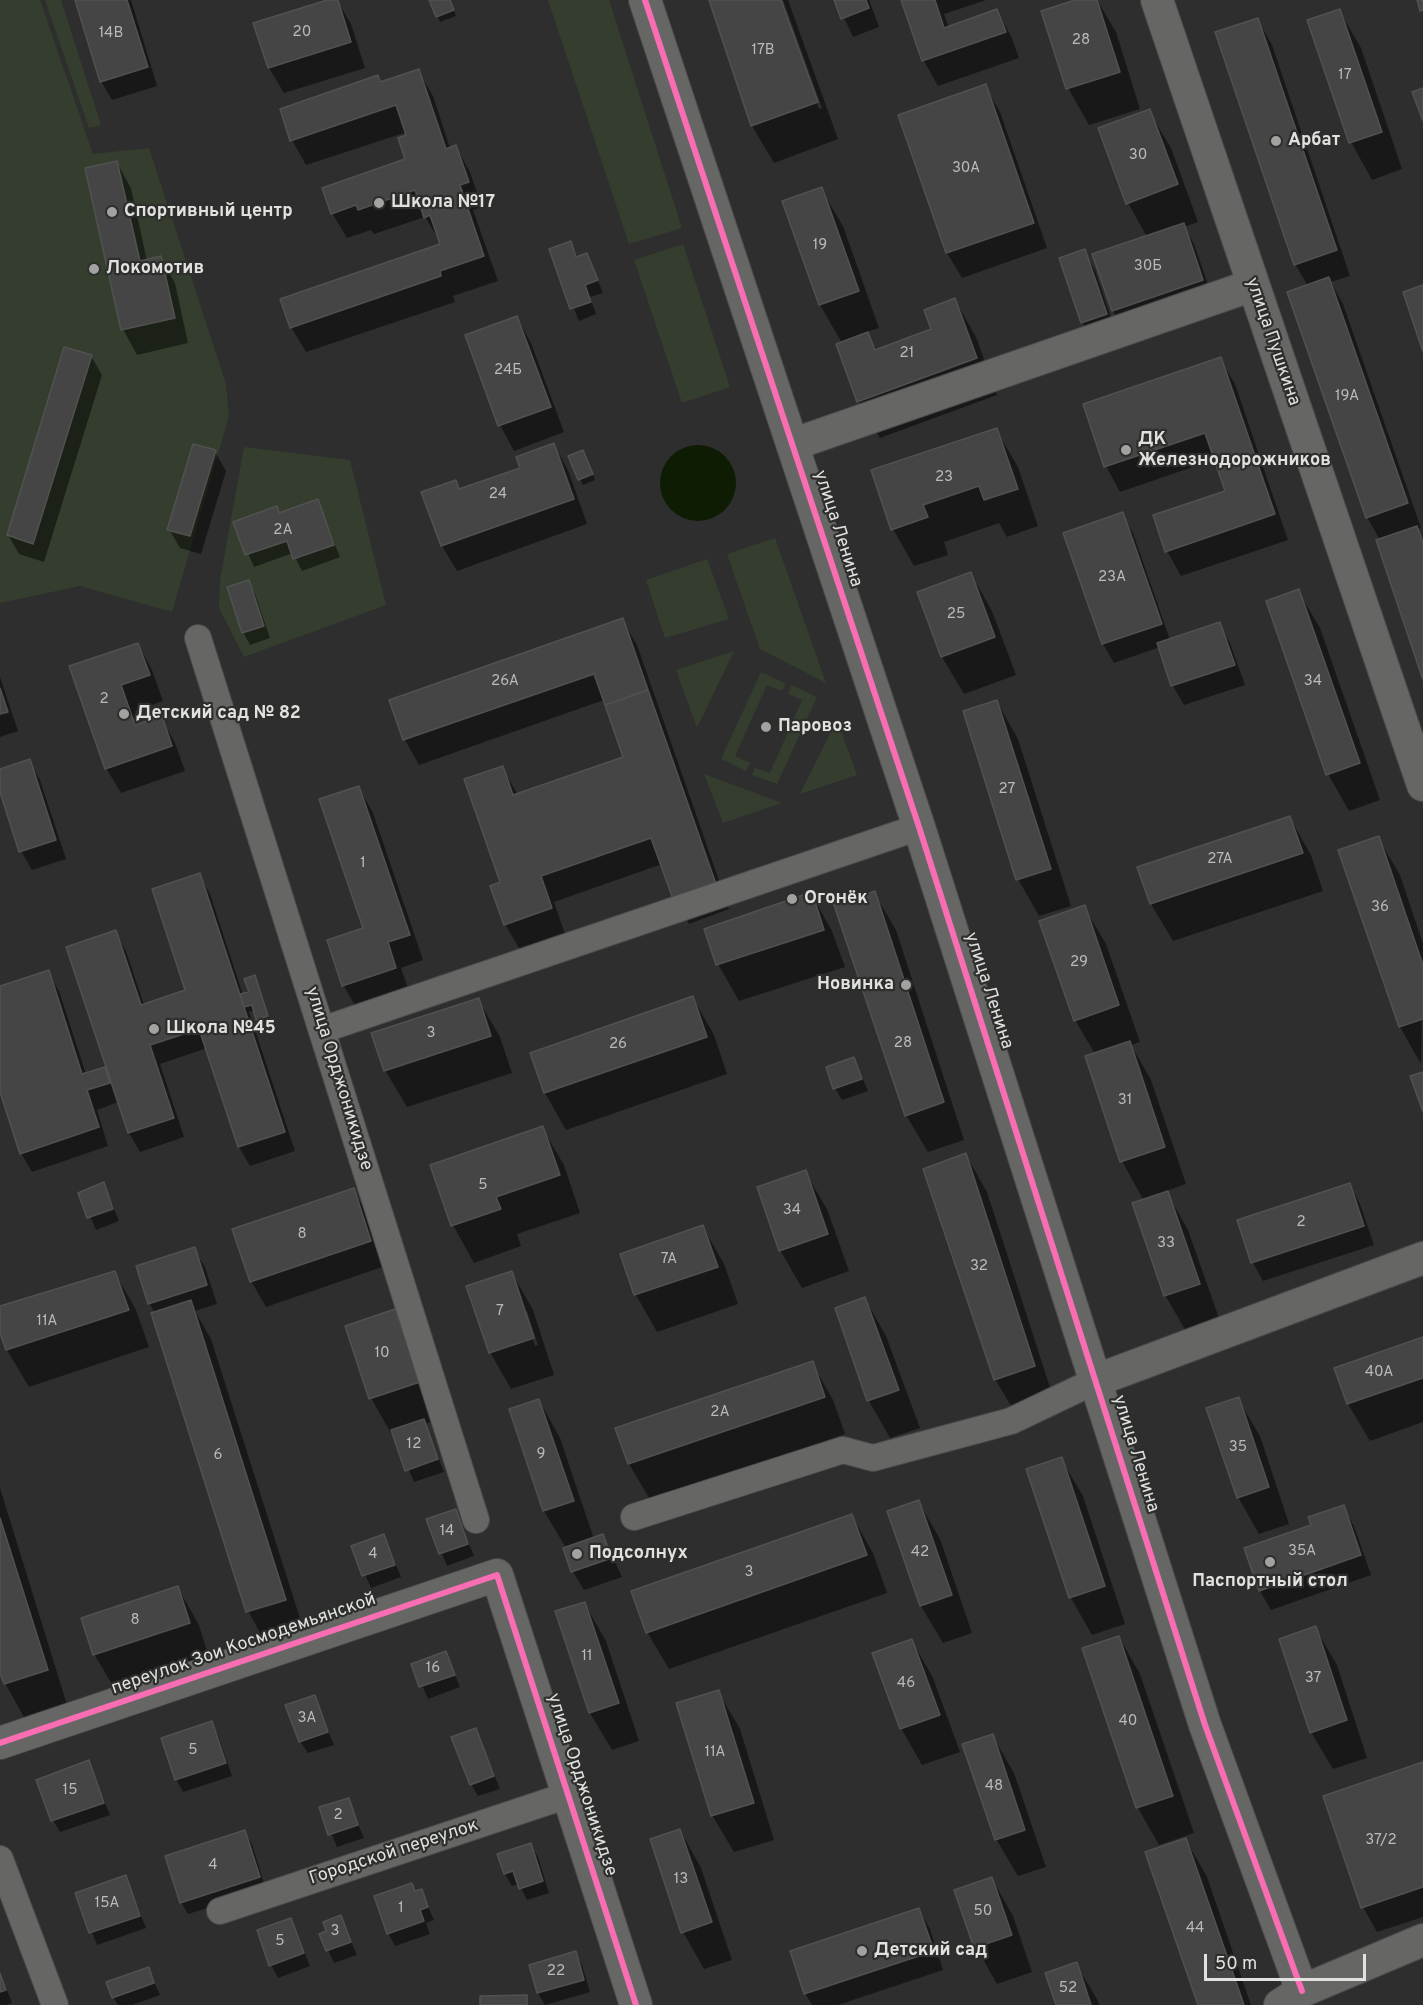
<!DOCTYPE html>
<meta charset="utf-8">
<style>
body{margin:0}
#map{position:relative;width:1423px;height:2005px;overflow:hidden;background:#2d2e2d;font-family:Overpass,sans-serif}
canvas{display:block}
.scale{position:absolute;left:1204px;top:1954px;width:162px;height:27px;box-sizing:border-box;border:3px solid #e1e2e0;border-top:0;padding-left:8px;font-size:18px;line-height:21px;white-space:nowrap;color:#e1e2e0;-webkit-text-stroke:4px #2d2f2c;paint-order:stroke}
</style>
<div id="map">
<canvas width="1423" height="2005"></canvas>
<div class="scale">50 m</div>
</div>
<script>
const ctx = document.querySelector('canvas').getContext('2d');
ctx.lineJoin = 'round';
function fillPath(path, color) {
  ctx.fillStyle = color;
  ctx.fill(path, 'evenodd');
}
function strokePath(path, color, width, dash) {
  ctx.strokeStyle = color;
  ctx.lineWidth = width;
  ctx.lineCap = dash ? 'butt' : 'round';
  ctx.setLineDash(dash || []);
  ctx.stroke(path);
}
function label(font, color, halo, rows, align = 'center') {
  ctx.font = font + ' Overpass,sans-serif';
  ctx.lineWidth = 4.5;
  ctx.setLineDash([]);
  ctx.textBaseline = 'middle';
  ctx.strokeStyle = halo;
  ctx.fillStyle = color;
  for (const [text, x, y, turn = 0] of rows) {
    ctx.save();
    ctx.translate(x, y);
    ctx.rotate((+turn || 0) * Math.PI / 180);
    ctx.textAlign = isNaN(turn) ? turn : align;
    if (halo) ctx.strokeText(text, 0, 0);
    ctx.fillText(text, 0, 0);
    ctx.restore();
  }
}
const green = new Path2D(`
 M0,0H40L93,154L149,148L226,384L229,416L172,612L80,586L0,603Z
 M45,0H61L101,125L89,128Z
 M548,0H609L682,228L629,244Z
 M683,244L730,387L682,403L634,260Z
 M244,447L350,460L386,605L244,657L219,608L220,580Z
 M775,538L826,683L760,649L727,554Z
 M707,559L729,619L665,638L646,580Z
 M734,651L697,728L676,670Z
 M761,672L786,684L782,691L767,685L735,756L750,763L746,771L721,759Z
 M791,685L817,697L777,784L752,775L755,768L770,773L802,700L788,694Z
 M837,720L857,775L800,794Z
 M704,774L782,803L723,823Z`);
const water = new Path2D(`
 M660 483a38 38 0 1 1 76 0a38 38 0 1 1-76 0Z`);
const shadow = new Path2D(`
 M76,0H131L157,86L112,100L101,81Z
 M332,0H337L351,24L365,68L284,93L269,68L255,24Z
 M431,0H450L456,16L440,22Z
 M710,0H780L819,109L822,108L783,0H788L838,139L774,163L752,126Z
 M836,0H869L879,27L853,37Z
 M903,0H986L944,14L949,28L997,11L1011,36L1019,58L938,86L924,61Z
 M1080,0H1097L1116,32L1140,109L1089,125L1068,88Z
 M1339,10L1361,48L1402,169L1372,180L1351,142Z
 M1258,20L1272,45L1350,276L1331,282L1343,304L1421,528L1418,529L1423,538V675L1380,540L1367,517L1308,286L1295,264Z
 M418,71L433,96L450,148L456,147L470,172L482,207L473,210L498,281L453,296L455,302L306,352L291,327L442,245L425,217L374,234L371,230L347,238L332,213L407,160V132L306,165L292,140L377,77L381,84Z
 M985,86L1000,112L1047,248L962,278L947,253L900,116Z
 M1149,111L1171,148L1198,222L1184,227L1194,244L1213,299L1124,329L1113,311L1094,255L1147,237L1128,203Z
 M117,163L131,188L147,261L160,257L175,283L188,343L137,355L123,329Z
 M821,189L843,226L879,328L867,332L877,351L933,330L955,300L976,337L997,395L880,438L858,401L842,343L820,305Z
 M570,243L578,258L587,255L603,293L590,297L596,314L579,321L550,250Z
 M1084,251L1095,270L1116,333L1093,341L1082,322Z
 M517,318L531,343L564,432L514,451L500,425Z
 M91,356L102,375L44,562L19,554L8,535Z
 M1220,359L1235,384L1288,540L1181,576L1167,551L1227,492L1216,459L1120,492L1106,466Z
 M996,430L1018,467L1038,526L1007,537L999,523L944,542L948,555L914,566L893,529Z
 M554,445L568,470L587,524L457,571L442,546L423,493L455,481L461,491L522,469Z
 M215,452L226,471L201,554L180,548L169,529Z
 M586,458L595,480L583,485L580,479Z
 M317,501L340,557L302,571L293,553L254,567L235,523L276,508L280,514Z
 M1122,514L1133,533L1170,640L1219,624L1230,643L1245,685L1184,705L1173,686L1160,647L1114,663L1103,644L1065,534Z
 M971,574L992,611L1016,675L964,694L942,657L919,593Z
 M248,582L255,594L270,638L250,645L243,632Z
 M1298,591L1320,628L1380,800L1349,811L1328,774Z
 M622,620L637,645L729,909L689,924L674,899L662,864L554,902L565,934L520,950L505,924L502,883V768L518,795L625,758L604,700L419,765L405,740L391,701Z
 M138,644L152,670L163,701L135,711L139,725L161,718L175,743L185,771L121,793L106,768L71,667Z
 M0,677L18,731L0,737Z
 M997,702L1018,739L1071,906L1039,916L1018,879Z
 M29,761L40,780L66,859L32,870L21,851L0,787V770Z
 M359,788L373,813L423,960L401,968L410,994L358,1011L344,986L329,941L365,929Z
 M1290,818L1311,855L1323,891L1173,941L1151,904Z
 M1378,838L1400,875L1423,944L1421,1064L1400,1027L1340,851Z
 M199,875L210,894L243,995L250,993L255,977L258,983L270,1022L261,1025L255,1010L249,1012L295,1151L250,1166L239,1147L207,1048L160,1064L184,1137L140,1152L129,1133L118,1102L97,1110L108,1146L32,1172L21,1153L0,1087V987L48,972L59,991L86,1074L107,1068L115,932L126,951L144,1005L187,991Z
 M874,893L896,930L964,1140L928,1152L906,1115Z
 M811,894L832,931L845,967L739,1001L718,964Z
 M1084,907L1106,944L1140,1042L1131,1045L1151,1080L1186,1184L1166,1191L1188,1230L1220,1321L1187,1333L1165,1295L1144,1201L1122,1161L1095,1054L1075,1020Z
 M693,998L714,1035L727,1074L566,1130L545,1093L531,1054Z
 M478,999L500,1037L512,1073L407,1107L385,1070Z
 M854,1059L868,1091L842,1100L835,1088Z
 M542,1128L564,1165L580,1213L517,1234L521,1246L474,1263L453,1225L432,1166Z
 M966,1155L987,1192L1055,1403L1017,1416L995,1379Z
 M805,1172L827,1209L849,1271L802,1288L780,1250Z
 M104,1184L119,1221L96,1230L80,1193Z
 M1350,1185L1360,1204L1374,1245L1263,1281L1253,1263L1239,1221Z
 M353,1190L368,1215L385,1266L266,1307L251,1281Z
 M703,1227L724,1264L738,1304L657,1332L636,1295L622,1255Z
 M194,1249L205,1267L217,1304L195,1311L211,1339L306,1637L269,1649L248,1611L155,1313L149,1303Z
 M115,1273L136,1310L149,1347L29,1387L7,1350L0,1329V1308Z
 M512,1273L533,1310L554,1375L511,1389L490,1352ZM524,1311H527L538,1345L535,1346Z
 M865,1299L886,1336L920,1428L890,1438L869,1401L837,1309Z
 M395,1311L416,1348L440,1419L425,1424L444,1472L414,1482L394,1434L392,1435L371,1398Z
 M1423,1338V1422L1370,1441L1348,1404L1336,1369Z
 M812,1363L833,1400L845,1434L651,1501L629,1464L617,1429Z
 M1238,1399L1260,1436L1289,1524L1259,1534L1238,1497Z
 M539,1400L560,1438L594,1539L603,1536L622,1577L584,1590L573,1572L566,1548L544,1511L511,1410Z
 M1061,1459L1083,1496L1125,1624L1092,1635L1071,1598L1028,1470Z
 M0,1488L68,1708L26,1721L5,1683L0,1667Z
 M918,1501L940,1539L972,1633L943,1643L921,1606L889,1512Z
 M1343,1507L1354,1526L1371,1575L1271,1610L1260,1591L1245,1549L1313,1525Z
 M455,1511L474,1556L447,1566L428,1520Z
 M852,1516L873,1553L887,1593L669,1669L647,1632Z
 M384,1536L401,1577L371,1588L353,1546Z
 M178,1588L199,1625L210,1661L116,1691L94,1654Z
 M584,1603L606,1641L639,1741L612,1750L590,1713L557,1612Z
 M1315,1628L1337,1665L1367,1758L1333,1769L1311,1732Z
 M1119,1637L1140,1674L1194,1833L1159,1845L1138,1808L1084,1649Z
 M912,1641L933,1678L960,1752L922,1765L901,1728Z
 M446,1653L460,1687L428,1699L413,1664Z
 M718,1692L740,1729L774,1840L734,1852L712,1815Z
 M314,1697L334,1745L308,1753L300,1741Z
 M211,1723L218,1735L232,1776L183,1792L176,1779Z
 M476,1730L500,1789L478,1796L471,1784Z
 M992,1735L1014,1773L1046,1867L1018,1876L996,1839Z
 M88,1762L110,1815L60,1832L53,1820Z
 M1423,1764V1917L1377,1932L1363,1907Z
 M348,1800L364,1838L337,1847L321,1808Z
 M680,1830L701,1868L732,1960L704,1969L683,1932Z
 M245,1832L252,1844L266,1890L188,1914L181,1902Z
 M1186,1840L1207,1877L1251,2005H1199Z
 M531,1845L538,1857L549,1893L527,1900L519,1884L512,1886L505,1874Z
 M125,1877L146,1928L97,1945L77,1894Z
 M992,1879L1013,1916L1032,1972L997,1984L976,1947Z
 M412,1884L416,1893L421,1891L434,1920L426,1923L430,1934L395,1946L388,1933Z
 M919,1910L930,1929L943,1970L838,2005H812L805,1993Z
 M340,1917L357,1955L334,1963L321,1934L328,1932Z
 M291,1920L310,1966L278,1978L271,1965Z
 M575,1953L582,1965L590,1992L545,2005L538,1993L530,1966Z
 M1076,1964L1098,2001L1099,2005H1058Z
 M148,1969L160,1995L132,2005H118L113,1997Z
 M0,1972L12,2003L6,2005H0Z`);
const building = new Path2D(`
 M75,0H127L148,67L100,82Z
 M327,0H338L351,42L268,68L253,23Z
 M429,0H450L454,10L436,17Z
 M709,0H781L818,102L751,126Z
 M834,0H866L869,8L841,19Z
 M901,0H935L944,28L997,9L1006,32L922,61Z
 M1075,0H1097L1120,72L1066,89L1041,11Z
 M1417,0H1423V10L1420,11Z
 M1340,9L1382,132L1349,143L1307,20Z
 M1258,18L1337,250L1294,265L1215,32Z
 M419,69L446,149L456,145L469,182L460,185L484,256L440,271L441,276L290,328L280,299L440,244L430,215L424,218L415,190L358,210L356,205L331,214L322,188L405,159L398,138L406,135L396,105L290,141L280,109L378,75L380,82Z
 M986,84L1034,223L946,253L898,115Z
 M1423,88V121L1412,92Z
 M1150,109L1178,184L1126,204L1098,128Z
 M117,161L140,261L161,256L175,318L121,330L85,168Z
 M822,187L859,291L819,305L782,201Z
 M1184,223L1203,280L1112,311L1092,254Z
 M571,241L576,257L587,253L598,280L585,285L591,302L570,309L549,249Z
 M1085,249L1107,314L1081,323L1059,258Z
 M1329,277L1408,503L1366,518L1287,292Z
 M1423,285V352L1403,292Z
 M955,298L977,358L857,402L836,344L868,332L875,350L931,329L924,310Z
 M517,316L551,407L498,426L465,335Z
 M64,347L92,355L33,544L7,535Z
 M1221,357L1275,514L1165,552L1153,515L1225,491L1205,433L1104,467L1083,404Z
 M997,428L1018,489L984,500L979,486L923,505L928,517L891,530L871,470Z
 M554,443L574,499L441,546L421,492L456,480L459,489L520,468L516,457Z
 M193,444L216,450L190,536L167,530Z
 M583,450L593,474L578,480L568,456Z
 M318,499L334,545L293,559L287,541L245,555L233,522L277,506L279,513Z
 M1123,512L1162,624L1102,644L1063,533Z
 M1417,526L1423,542V680L1376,540Z
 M971,572L995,637L941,657L917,592Z
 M249,580L264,626L242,633L227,587Z
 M1299,589L1360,763L1326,775L1266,601Z
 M623,618L648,690L605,705L594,674L403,740L389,700Z
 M1220,622L1235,665L1171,686L1157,643Z
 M138,643L150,675L121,685L135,725L162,716L172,746L105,769L69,666Z
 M0,688L8,712L0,714Z
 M648,690L716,884L673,899L651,838L541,876L552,908L504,925L490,886L500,882L464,779L503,766L513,795L623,757L605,705Z
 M997,700L1051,869L1016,880L963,711Z
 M30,759L56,840L19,852L0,792V769Z
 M359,786L410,935L388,942L396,968L342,986L327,940L363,928L319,799Z
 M1290,816L1303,853L1150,904L1137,867Z
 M1379,836L1423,965V1019L1399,1027L1338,850Z
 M200,873L285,1132L238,1147L199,1029L150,1045L174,1118L128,1133L66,947L116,930L141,1005L185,990L152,889Z
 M875,891L944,1102L905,1116L834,905Z
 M812,892L824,930L716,965L704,929Z
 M1085,905L1119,1005L1074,1021L1039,921Z
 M49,970L82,1074L105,1067L110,1083L87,1090L99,1127L20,1154L0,1092V986Z
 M255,975L268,1016L256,1020L252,1005L244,1007L240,994L249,992L244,979Z
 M693,996L707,1037L544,1093L530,1053Z
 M479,998L491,1036L384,1071L371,1033Z
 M1130,1041L1165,1147L1120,1162L1085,1056Z
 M854,1057L862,1079L833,1089L826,1067Z
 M1423,1072V1112L1410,1076Z
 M543,1126L560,1175L496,1197L501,1209L451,1226L430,1165Z
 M966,1153L1035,1366L994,1380L923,1169Z
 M806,1170L828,1234L779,1251L757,1187Z
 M104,1182L113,1209L87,1218L78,1193Z
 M1350,1183L1364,1226L1251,1263L1237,1220Z
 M354,1188L371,1241L250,1282L232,1229Z
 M1168,1191L1200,1284L1164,1296L1132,1203Z
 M703,1225L718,1267L634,1295L620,1254Z
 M195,1247L207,1285L148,1304L136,1266Z
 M115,1271L129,1310L6,1350L0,1333V1306Z
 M512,1271L534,1338L489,1353L466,1286Z
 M865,1297L899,1390L867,1401L835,1308Z
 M191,1300L286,1600L246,1612L151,1313Z
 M395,1309L420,1382L369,1399L345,1326Z
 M1423,1337V1378L1347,1404L1334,1368Z
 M813,1361L825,1397L628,1464L615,1428Z
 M1239,1397L1269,1487L1237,1498L1206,1408Z
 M539,1399L574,1501L543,1511L509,1409Z
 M424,1419L438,1459L405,1471L391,1430Z
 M1062,1457L1105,1586L1069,1598L1026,1469Z
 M919,1500L952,1595L920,1606L887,1511Z
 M1344,1505L1361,1555L1259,1591L1244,1548L1311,1525L1308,1517Z
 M456,1509L468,1544L439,1554L426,1519Z
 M852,1514L867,1555L646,1633L631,1591Z
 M0,1518L48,1670L4,1684L0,1673Z
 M384,1534L395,1565L362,1576L351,1546Z
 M603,1534L612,1558L571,1572L563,1548Z
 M178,1586L190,1623L93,1655L81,1618Z
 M585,1602L619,1703L589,1713L555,1611Z
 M1316,1626L1347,1720L1310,1733L1279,1639Z
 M1119,1636L1173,1796L1136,1808L1082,1648Z
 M912,1639L940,1715L900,1729L872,1653Z
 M446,1651L455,1675L419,1687L411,1664Z
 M719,1690L754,1803L711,1816L676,1703Z
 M315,1695L328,1732L299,1742L285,1705Z
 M212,1721L226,1763L175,1780L161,1738Z
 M476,1728L494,1776L470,1785L451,1737Z
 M993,1734L1025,1830L995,1840L962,1744Z
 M89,1760L104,1803L51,1821L36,1780Z
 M1423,1762V1887L1361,1908L1323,1796Z
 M349,1798L358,1825L328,1835L319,1807Z
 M680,1829L712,1922L681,1933L650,1839Z
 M245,1830L260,1877L180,1903L165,1856Z
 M1186,1838L1244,2005H1198L1145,1852Z
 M531,1843L543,1881L519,1889L513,1871L504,1874L497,1854Z
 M126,1875L140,1916L89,1933L75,1893Z
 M992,1877L1012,1935L974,1948L954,1890Z
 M412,1883L415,1891L422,1889L428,1907L420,1910L424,1921L387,1934L374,1896Z
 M919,1908L934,1951L804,1994L790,1951Z
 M341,1915L351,1942L326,1951L319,1934L326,1931L323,1922Z
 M291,1918L304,1953L269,1966L257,1930Z
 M576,1951L584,1980L537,1993L529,1965Z
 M1077,1962L1091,2005H1056L1045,1973Z
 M149,1967L154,1983L112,1998L106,1982Z
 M0,1973L6,1990L0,1992Z
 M527,1995V2005H480V1996Z`);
const minor = new Path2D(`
 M198,638L476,1520
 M322,1030L919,827
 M634,1517L843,1450L873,1458L1011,1421L1097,1380
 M0,1859L55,2005
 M220,1911L568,1795`);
const tertiary = new Path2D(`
 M645,0L919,827L1205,1725L1302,1991
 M1157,0L1423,785
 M794,444L1253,285
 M1097,1380L1423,1258
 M0,1743L497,1575L636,2005
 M1280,2005L1302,1991L1423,1940`);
const cycleway = new Path2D(`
 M645,0L919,827L1205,1725L1302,1991
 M0,1743L497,1575L636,2005`);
const markers = [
 [1276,141,6,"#a2a3a1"],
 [379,203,6,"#a2a3a1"],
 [112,212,6,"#a2a3a1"],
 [94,269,6,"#a2a3a1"],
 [1126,450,6,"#a2a3a1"],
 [124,714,6,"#a2a3a1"],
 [766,727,6,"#a2a3a1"],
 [792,899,6,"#a2a3a1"],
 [906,985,6,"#a2a3a1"],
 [154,1029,6,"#a2a3a1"],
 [577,1554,6,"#a2a3a1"],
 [1270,1562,6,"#a2a3a1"],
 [862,1951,6,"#a2a3a1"]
];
const numberNames = [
 ["20",302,33],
 ["14В",111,34],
 ["28",1081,41],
 ["17В",763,51],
 ["17",1345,76],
 ["30",1138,156],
 ["30А",966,169],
 ["19",820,246],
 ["30Б",1148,267],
 ["21",907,354],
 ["24Б",508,371],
 ["19А",1347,397],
 ["23",944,478],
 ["24",498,495],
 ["2А",283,531],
 ["23А",1112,578],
 ["25",956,615],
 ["26А",505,682],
 ["34",1313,682],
 ["2",104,700],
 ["27",1007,790],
 ["27А",1220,860],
 ["1",363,864],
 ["36",1380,908],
 ["29",1079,963],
 ["3",431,1034],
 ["28",903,1044],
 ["26",618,1045],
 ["31",1125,1101],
 ["5",483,1186],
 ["34",792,1211],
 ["2",1301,1223],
 ["8",302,1235],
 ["33",1166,1244],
 ["7А",669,1260],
 ["32",979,1267],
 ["7",500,1312],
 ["11А",47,1322],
 ["10",382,1354],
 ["40А",1379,1373],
 ["2А",720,1413],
 ["12",414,1445],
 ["35",1238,1448],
 ["9",541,1455],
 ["6",218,1456],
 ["14",447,1532],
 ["35А",1302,1552],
 ["42",920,1553],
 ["4",373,1555],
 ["3",749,1573],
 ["8",135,1621],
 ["11",587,1657],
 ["16",433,1669],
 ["37",1313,1679],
 ["46",906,1684],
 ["3А",307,1719],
 ["40",1128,1722],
 ["5",193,1751],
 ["11А",715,1753],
 ["48",994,1787],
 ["15",70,1791],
 ["2",338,1816],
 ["37/2",1381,1841],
 ["4",213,1866],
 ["13",681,1880],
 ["15А",107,1904],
 ["1",401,1909],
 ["50",983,1912],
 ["44",1195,1929],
 ["3",335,1932],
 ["5",280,1942],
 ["22",556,1972],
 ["52",1068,1989]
];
const poiNames = [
 ["Арбат",1288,141],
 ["Школа №17",391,203],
 ["Спортивный центр",124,212],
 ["Локомотив",106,269],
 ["ДК",1138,440],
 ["Железнодорожников",1138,461],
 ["Детский сад № 82",136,714],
 ["Паровоз",778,727],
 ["Огонёк",804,899],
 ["Новинка",894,985,"right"],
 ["Школа №45",166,1029],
 ["Подсолнух",589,1554],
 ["Паспортный стол",1270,1582,"center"],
 ["Детский сад",874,1951]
];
const streetNames = [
 ["улица Пушкина",1272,342,71],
 ["улица Ленина",837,529,72],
 ["улица Ленина",988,991,72],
 ["улица Орджоникидзе",338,1079,73],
 ["улица Ленина",1135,1454,73],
 ["переулок Зои Космодемьянской",244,1645,-19],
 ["улица Орджоникидзе",581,1785,72],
 ["Городской переулок",394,1853,-18]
];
fillPath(green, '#353e2e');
fillPath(water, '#0e1c04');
fillPath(shadow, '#0007');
fillPath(building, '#444544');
strokePath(building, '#505250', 1.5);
strokePath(minor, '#4a4b4a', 28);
strokePath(tertiary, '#4a4b4a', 34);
strokePath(minor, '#666765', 26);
strokePath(tertiary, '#666765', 32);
strokePath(cycleway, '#f96db3', 6);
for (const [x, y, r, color] of markers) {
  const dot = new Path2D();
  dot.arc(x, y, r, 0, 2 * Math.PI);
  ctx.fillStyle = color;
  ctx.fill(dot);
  strokePath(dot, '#2d2f2c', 2);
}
label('15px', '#babbb9', null, numberNames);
label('bold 18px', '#e1e2e0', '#2d2f2c', poiNames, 'left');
label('18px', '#e1e2e0', '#2d2f2c', streetNames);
</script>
